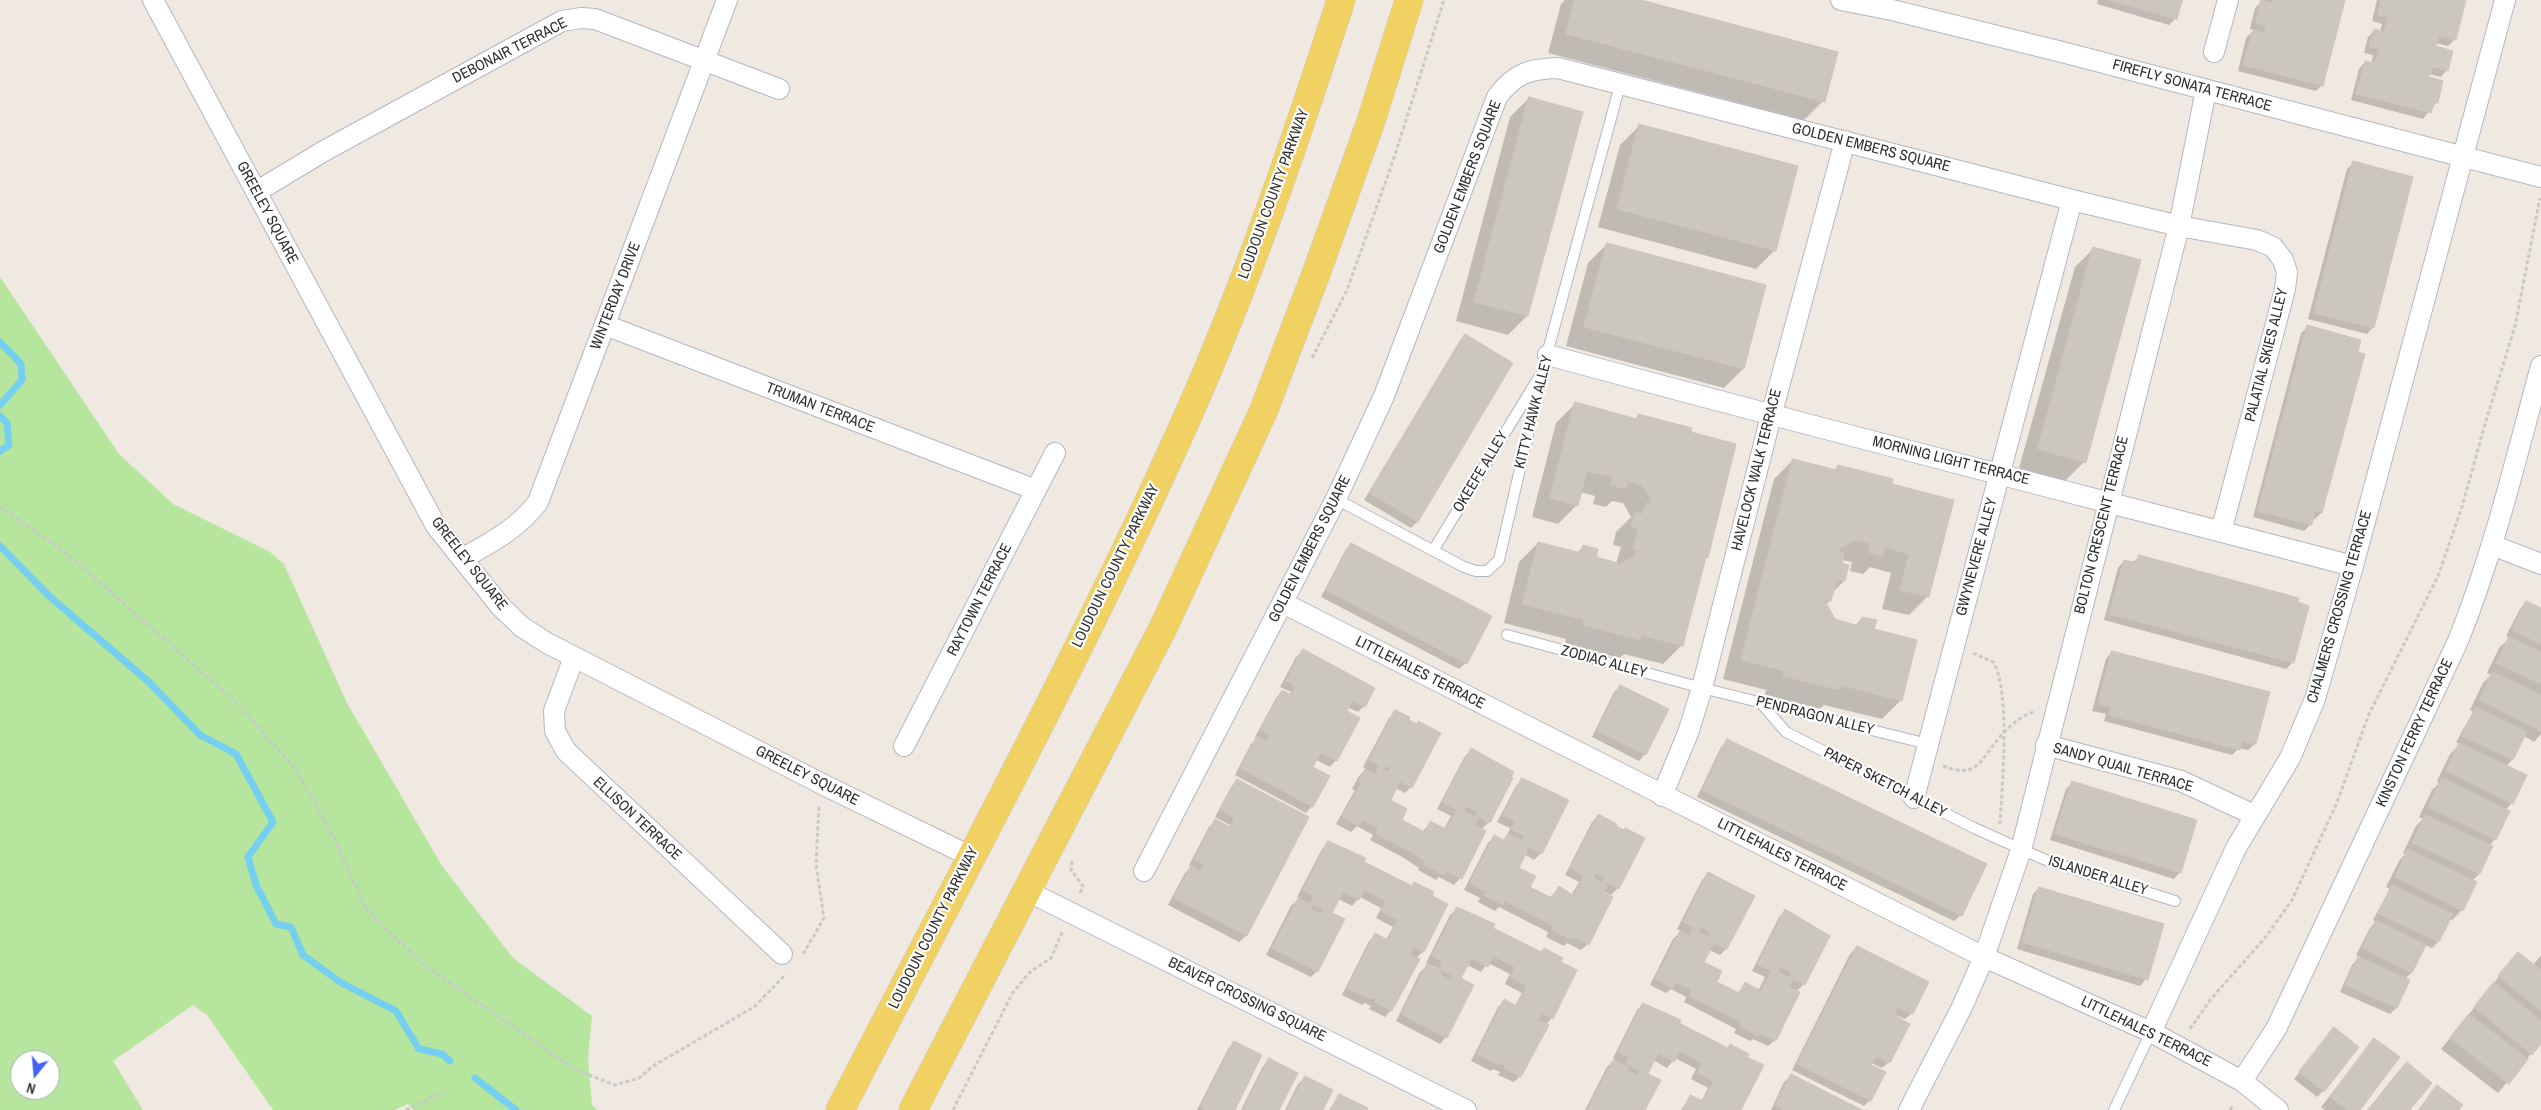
<!DOCTYPE html>
<style>
body{margin:0}
#map{position:relative;width:2541px;height:1110px;overflow:hidden;background:#efe9e1;font-family:"Archivo Narrow",sans-serif}
canvas{display:block}
.north{position:absolute;left:10px;top:1050px;width:50px;height:50px;box-sizing:border-box;background:#fff;border:1px solid #ababab;border-radius:50%;rotate:197deg;font-size:14px;font-weight:700;line-height:20px;text-align:center;color:#2e2e2e}
.north::after{content:'';display:block;margin:auto;width:18px;height:22px;background:#4264fb;clip-path:polygon(50% 0,100% 100%,50% 72%,0 100%)}
</style>
<div id="map">
<canvas width="2541" height="1110"></canvas>
<div class="north">N</div>
</div>
<script>
const ctx = document.querySelector('canvas').getContext('2d');
ctx.lineJoin = 'round';
function fillPath(path, color) {
  ctx.fillStyle = color;
  ctx.fill(path, 'evenodd');
}
function strokePath(path, color, width, dash) {
  ctx.strokeStyle = color;
  ctx.lineWidth = width;
  ctx.lineCap = dash ? 'butt' : 'round';
  ctx.setLineDash(dash || []);
  ctx.stroke(path);
}
function label(font, color, halo, rows, align = 'center') {
  ctx.font = font + ' "Archivo Narrow",sans-serif';
  ctx.lineWidth = 4.5;
  ctx.setLineDash([]);
  ctx.textBaseline = 'middle';
  ctx.strokeStyle = halo;
  ctx.fillStyle = color;
  for (const [text, x, y, turn = 0] of rows) {
    ctx.save();
    ctx.translate(x, y);
    ctx.rotate((+turn || 0) * Math.PI / 180);
    ctx.textAlign = isNaN(turn) ? turn : align;
    if (halo) ctx.strokeText(text, 0, 0);
    ctx.fillText(text, 0, 0);
    ctx.restore();
  }
}
const green = new Path2D(`
 M0,277L119,454L173,504L270,552L284,564L347,703L442,866L513,958L592,1016L588,1058L592,1105L598,1110H413L408,1104L394,1110H273L207,1015L193,1005L113,1061L143,1110H0ZM20,1060H50V1090H20Z`);
const shadow = new Path2D(`
 M1565,0H1636L1823,101L1804,120L1548,53L1561,4Z
 M2098,0H2183L2175,19L2169,25L2097,4Z
 M2263,0H2344L2322,85L2316,91L2238,71L2246,38L2254,30L2250,29L2255,8Z
 M2377,0H2465L2455,39L2448,46L2435,43L2434,47L2447,70L2441,77L2429,74L2428,78L2442,81L2436,103L2423,119L2351,100L2359,69L2365,62L2371,64L2373,55L2364,53L2368,37L2374,31L2380,32L2382,24L2372,21Z
 M1529,98L1527,316L1508,335L1456,321L1510,117Z
 M1639,126L1775,250L1756,269L1598,227L1620,145Z
 M2354,163L2373,327L2367,334L2308,319L2347,169Z
 M1607,244L1743,369L1724,388L1566,346L1588,263Z
 M2094,248L2084,462L2065,481L2019,468L2075,267Z
 M2308,327L2321,513L2315,519L2312,518L2311,524L2304,531L2253,517L2301,333Z
 M1465,336L1418,521L1411,528L1364,500L1459,342Z
 M1575,404L1635,419L1639,415L1707,557L1704,561L1682,645L1663,664L1624,654L1620,658L1565,644L1566,639L1504,623L1519,562L1538,543L1577,553L1584,546L1594,558L1616,564L1621,547L1613,545L1616,532L1631,517L1623,503L1612,501L1606,507L1593,504L1595,496L1580,492L1577,505L1558,524L1532,517L1556,423Z
 M1793,460L1834,470L1838,466L1890,485L1928,596L1909,615L1882,609L1891,573L1870,567L1863,574L1850,571L1852,562L1841,560L1844,581L1832,593L1830,601L1825,605L1834,620L1855,626L1862,618L1873,630L1901,700L1882,719L1824,705L1820,709L1765,695L1766,690L1723,679L1774,479Z
 M1351,544L1466,663L1459,669L1321,597L1345,551Z
 M2139,557L2308,606L2292,663L2286,669L2104,620L2118,568L2124,561L2132,563Z
 M2526,602L2541,609V734L2534,742L2524,736L2512,760L2506,766L2512,803L2505,810L2495,839L2489,846L2479,874L2472,881L2462,910L2452,920L2449,919L2438,942L2432,948L2425,945L2411,973L2405,979L2396,1008L2390,1014L2340,992L2352,965L2360,957L2356,955L2370,928L2376,922L2373,920L2390,889L2386,887L2399,861L2405,854L2403,853L2416,826L2423,819L2419,817L2432,790L2439,783L2437,781L2450,754L2460,744L2456,742L2473,712L2470,710L2483,683L2491,675L2487,673L2499,648L2510,638L2506,636L2520,609Z
 M1303,651L1364,706L1358,712L1347,707L1336,760L1330,767L1315,759L1311,767L1312,806L1306,813L1235,775L1251,744L1257,738L1255,737L1276,698L1282,691L1289,695L1291,692L1280,687L1296,657Z
 M2112,652L2268,693L2255,744L2248,750L2239,748L2232,755L2104,721L2106,714L2092,711L2106,659Z
 M1621,686L1645,754L1639,761L1592,737L1614,692Z
 M1396,711L1411,787L1405,793L1395,788L1389,801L1400,821L1422,832L1431,822L1444,829L1451,816L1437,809L1465,756L1471,750L1512,778L1489,822L1481,830L1485,832L1460,878L1454,885L1439,877L1436,880L1418,870L1419,868L1404,858L1370,840L1373,835L1357,826L1351,832L1336,824L1355,790L1352,789L1359,776L1366,769L1363,767L1389,718Z
 M1728,740L1961,915L1954,921L1697,797L1721,747Z
 M1523,779L1541,853L1534,860L1524,854L1517,868L1529,887L1550,898L1559,887L1571,896L1579,882L1565,875L1592,822L1599,815L1618,888L1611,895L1601,890L1588,944L1581,950L1567,943L1564,946L1546,937L1548,932L1499,907L1495,911L1478,902L1480,898L1464,890L1488,843L1495,836L1502,841L1507,836L1510,828L1497,822L1516,786Z
 M1237,781L1308,818L1246,936L1239,942L1168,905L1185,873L1191,867L1189,865L1209,827L1215,821L1228,828L1230,825L1215,817L1231,787Z
 M2072,783L2180,872L2174,879L2050,840L2066,789Z
 M1328,843L1447,904L1423,952L1416,958L1391,1010L1385,1017L1369,1009L1371,1006L1365,1003L1362,1005L1342,995L1369,941L1375,935L1386,940L1393,927L1376,918L1381,908L1360,897L1352,906L1338,899L1331,913L1317,971L1311,977L1266,955L1291,906L1300,898L1297,897L1322,849Z
 M1709,873L1726,949L1720,955L1709,950L1703,962L1715,982L1737,994L1745,984L1758,991L1765,977L1752,971L1779,917L1785,911L1804,984L1796,992L1775,1040L1768,1046L1753,1039L1750,1041L1734,1033L1736,1029L1684,1002L1686,997L1671,989L1666,993L1650,985L1673,939L1681,931L1677,929L1702,880Z
 M2039,888L2146,979L2140,986L2017,949L2033,894Z
 M1457,909L1491,928L1552,1018L1545,1025L1520,1076L1514,1082L1498,1075L1500,1072L1493,1069L1491,1071L1471,1061L1498,1007L1504,1001L1515,1006L1522,993L1505,984L1510,974L1488,963L1481,972L1467,965L1460,979L1446,1037L1440,1044L1396,1021L1420,972L1427,966L1436,971L1437,968L1426,963L1450,915Z
 M1857,947L1912,1013L1905,1019L1893,1014L1889,1062L1882,1068L1871,1063L1870,1100L1864,1106L1792,1070L1850,954Z
 M2518,953L2533,965L2541,955V1042L2498,1093L2441,1049Z
 M1643,1004L1727,1049L1730,1045L1746,1058L1740,1110H1681L1691,1096L1701,1102L1708,1088L1691,1079L1696,1069L1675,1058L1667,1068L1653,1060L1646,1075L1644,1110H1585L1607,1067L1615,1059L1613,1058L1637,1010Z
 M2334,1029L2323,1091L2317,1097L2294,1079Z
 M2375,1039L2358,1110H2325L2321,1107Z
 M1234,1043L1233,1110H1197L1228,1049Z
 M1269,1060L1277,1110H1241L1263,1066Z
 M2407,1064L2408,1110H2368L2397,1073Z
 M1791,1076L1860,1110H1771L1784,1082Z
 M1305,1077L1322,1110H1285L1298,1084Z
 M2437,1087L2458,1110H2418Z
 M1340,1095L1366,1110H1329Z`);
const stream = new Path2D(`
 M0,342L21,364L22,380L0,405
 M0,416L7,423L9,445L0,451
 M0,546L49,596L149,682L200,735L236,754L273,822L248,857L256,885L276,924L291,927L303,955L340,982L396,1011L419,1049L442,1054L450,1061
 M475,1078L516,1110`);
const building = new Path2D(`
 M1575,0H1641L1838,52L1825,102L1566,34Z
 M2109,0H2182L2177,19Z
 M2261,0L2272,3L2273,0H2345L2323,86L2243,65L2253,30L2265,33L2266,26L2256,23Z
 M2381,0H2466L2456,40L2439,36L2436,46L2453,51L2448,71L2432,67L2429,77L2443,81L2438,103L2434,102L2431,113L2356,94L2365,61L2375,63L2379,49L2369,47L2374,29L2384,32L2388,17L2378,15Z
 M1529,97L1583,112L1528,316L1474,302Z
 M1639,124L1798,166L1776,251L1617,209Z
 M2353,161L2413,177L2374,328L2314,313Z
 M1607,243L1766,285L1744,369L1584,327Z
 M2093,247L2141,260L2086,463L2038,449Z
 M2307,325L2361,340L2358,352L2365,354L2322,513L2315,511L2312,525L2258,511Z
 M1465,334L1513,363L1418,522L1370,493Z
 M1575,402L1637,419L1638,414L1692,428L1691,432L1736,444L1708,558L1706,557L1683,646L1641,635L1640,640L1583,625L1584,620L1522,604L1538,542L1581,553L1583,545L1598,549L1596,557L1621,564L1635,555L1637,551L1633,549L1639,528L1631,526L1635,512L1643,514L1646,503H1649L1651,499L1642,485L1628,481L1626,489L1611,485L1613,477L1587,471L1578,506L1550,498Z
 M1793,459L1836,470L1838,465L1893,479L1892,484L1954,500L1929,597L1900,590L1909,554L1885,547L1883,556L1868,552L1870,543L1855,540L1839,549V552L1844,553L1842,563L1849,565L1845,581L1837,580L1831,601L1826,600V603L1835,619L1859,626L1862,617L1877,620L1874,629L1917,640L1902,701L1841,685L1840,690L1783,676L1784,671L1741,660Z
 M1351,543L1492,616L1467,664L1326,590Z
 M2139,555L2299,598L2298,602L2309,606L2294,663L2109,614L2124,560L2137,563Z
 M2526,601L2541,608V644L2512,630Z
 M2509,637L2541,652V684L2496,663Z
 M1303,649L1375,688L1365,707L1352,700L1347,711L1360,718L1337,761L1321,753L1313,767L1330,776L1313,807L1240,768L1257,736L1267,741L1270,735L1260,730L1282,690L1291,695L1296,686L1286,681Z
 M2112,651L2270,692L2256,744L2242,741L2240,750L2109,715L2111,707L2098,704Z
 M2493,672L2541,695V731L2479,700Z
 M1620,685L1669,709L1646,755L1597,731Z
 M2476,707L2527,732L2513,760L2462,736Z
 M1395,710L1410,717L1409,720L1417,724L1418,721L1441,733L1412,788L1400,781L1391,800L1407,809L1402,820L1425,832L1430,821L1446,829L1457,810L1442,802L1471,748L1514,772L1511,777L1513,778L1490,823L1475,815L1477,812L1466,806L1464,811L1478,818L1475,825L1486,831L1462,879L1446,871L1444,875L1423,864L1425,861L1411,852L1376,834L1378,828L1362,820L1359,826L1342,817L1361,783L1358,782L1365,769L1375,774L1379,767L1388,772L1390,768L1386,765L1384,769L1369,760Z
 M1727,739L1987,864L1962,916L1702,790Z
 M2459,743L2527,775L2513,804L2446,771Z
 M1522,778L1569,800L1542,854L1529,847L1519,868L1536,876L1530,887L1552,898L1559,886L1574,896L1584,875L1570,868L1598,814L1617,824L1616,826L1624,830L1625,828L1645,838L1619,889L1603,881L1605,878L1595,873L1593,878L1607,885L1603,892L1613,897L1589,945L1574,937L1572,940L1552,930L1554,926L1505,901L1503,905L1484,895L1486,892L1470,883L1494,835L1504,840L1508,833L1522,840L1524,836L1511,829L1515,822L1503,815Z
 M2442,778L2510,811L2496,840L2428,807Z
 M1237,779L1309,817L1247,936L1174,898L1191,865L1200,871L1204,864L1194,859L1215,819L1230,827L1235,818L1220,810Z
 M2072,781L2197,820L2181,873L2055,834Z
 M2425,815L2493,846L2480,874L2412,843Z
 M1328,841L1366,858L1364,862L1412,886L1414,882L1434,892L1432,896L1448,904L1424,952L1413,947L1410,954L1420,959L1392,1011L1375,1002L1376,999L1371,997L1370,999L1347,988L1375,933L1388,940L1398,920L1381,911L1386,901L1364,890L1359,900L1343,892L1332,913L1345,919L1318,972L1272,948L1298,898L1313,906L1311,909L1322,914L1324,910L1310,903L1314,896L1303,890Z
 M2408,849L2477,882L2463,911L2395,877Z
 M1708,872L1755,896L1727,949L1714,943L1704,962L1722,971L1717,982L1739,993L1745,982L1761,991L1771,971L1757,964L1785,909L1830,936L1805,985L1789,977L1792,973L1780,967L1778,972L1793,980L1789,987L1800,992L1776,1041L1759,1033L1758,1036L1740,1026L1741,1022L1689,996L1692,990L1676,982L1673,988L1655,979L1680,931L1689,936L1693,929L1708,937L1710,932L1701,927L1699,931L1683,922Z
 M2392,885L2453,914L2439,942L2378,914Z
 M2039,887L2164,924L2148,980L2022,942Z
 M1457,907L1495,924L1493,928L1541,952L1544,948L1563,958L1561,962L1577,970L1553,1019L1542,1013L1539,1020L1549,1025L1521,1077L1504,1068L1505,1065L1500,1063L1499,1065L1476,1054L1504,999L1517,1006L1527,986L1510,977L1515,967L1493,956L1488,967L1472,958L1461,978L1474,985L1447,1038L1401,1014L1427,964L1442,972L1440,975L1451,980L1453,976L1439,969L1443,962L1432,956Z
 M2376,920L2426,945L2412,973L2362,948Z
 M1857,946L1929,982L1913,1014L1898,1007L1894,1015L1910,1024L1890,1063L1876,1056L1871,1065L1886,1072L1871,1101L1797,1064Z
 M2518,952L2541,970V1011L2498,976Z
 M2358,957L2410,980L2397,1008L2345,985Z
 M2494,982L2541,1021V1044L2532,1055L2474,1007Z
 M1643,1003L1681,1020L1679,1023L1728,1048L1730,1044L1749,1054L1747,1057L1764,1065L1741,1110H1683L1690,1095L1703,1101L1714,1081L1697,1073L1702,1063L1680,1051L1674,1062L1658,1053L1648,1074L1661,1080L1645,1110H1587L1613,1060L1628,1067L1627,1070L1637,1076L1639,1071L1626,1064L1629,1057L1618,1052Z
 M2469,1014L2528,1059L2509,1084L2450,1038Z
 M2334,1027L2359,1047L2324,1092L2299,1072Z
 M2374,1038L2400,1057L2360,1110H2348L2330,1097Z
 M1234,1041L1262,1055L1235,1110H1206L1201,1107Z
 M1269,1058L1298,1073L1279,1110H1243Z
 M2407,1062L2432,1083L2410,1110H2368Z
 M1791,1074L1862,1110H1785L1775,1105Z
 M1305,1076L1333,1090L1323,1110H1287Z
 M2437,1085L2463,1105L2459,1110H2419Z
 M1339,1094L1368,1108L1367,1110H1331Z`);
const path = new Path2D(`
 M1312,358L1347,290L1393,161L1444,0
 M0,507L65,552L237,703L296,770L334,838L366,909L424,965L576,1070L615,1085L639,1078L653,1066L754,1007L786,974
 M1973,653L1993,662C2011,689 2002,788 2000,824
 M1943,766C1974,778 1978,765 1995,743C2003,732 2020,715 2034,712
 M1072,861L1071,870L1083,886L1079,895
 M803,954L824,918L816,864L819,805
 M2190,1029L2211,999L2265,938L2292,900L2336,805L2369,714L2438,576L2462,507L2485,424L2515,326L2540,198
 M406,1110L444,1091
 M953,1110L1012,994L1030,972L1051,958L1063,930
 M2230,1110L2233,1105`);
const lane = new Path2D(`
 M1336,499L1464,567L1476,571H1487L1499,560L1543,369L1620,85
 M1434,549L1539,377
 M1507,635L1702,688L1928,744
 M1760,702L1786,732L1974,828L2048,861L2175,901
 M2114,1110L2151,1032`);
const street = new Path2D(`
 M153,0L436,526L501,607L522,627L547,643L826,786L970,856
 M1841,0L1892,10L2062,52L2541,177
 M2214,52L2228,0
 M256,192L324,151L562,21L581,18L595,19L779,89
 M605,325L1036,490
 M1548,355C1816,428 2085,496 2353,566
 M2492,545L2541,564
 M462,559C491,542 518,529 538,502L727,0
 M1283,603L1984,957L2151,1032L2242,1081L2278,1110
 M574,657L554,711L555,731L566,751L782,954
 M2046,745L2181,781L2254,815
 M904,746L1055,453
 M1662,796L1688,733L1702,688L1771,416L1845,141
 M1914,798L2072,200
 M1144,871L1336,499L1384,396L1497,97C1515,73 1529,69 1558,68L2072,200L2179,226L2257,240L2273,247L2283,260L2287,272L2285,289L2221,532
 M1027,891L1466,1110
 M2151,1032L2236,848L2290,758L2315,699L2353,566L2505,0
 M2242,1081L2276,1029L2458,641C2494,552 2516,458 2541,366
 M1909,1110L1962,1007L1984,957L2021,850L2179,226L2206,90`);
const primary = new Path2D(`
 M840,1110C958,881 1081,655 1186,420C1247,284 1295,142 1341,0
 M913,1110L1163,628L1263,412L1317,271L1371,121L1409,0`);
const streetNames = [
 ["DEBONAIR TERRACE",510,51,-27],
 ["FIREFLY SONATA TERRACE",2192,86,15],
 ["GOLDEN EMBERS SQUARE",1871,148,14],
 ["GOLDEN EMBERS SQUARE",1468,177,-69],
 ["LOUDOUN COUNTY PARKWAY",1274,194,-70],
 ["GREELEY SQUARE",267,213,62],
 ["WINTERDAY DRIVE",616,296,-69],
 ["PALATIAL SKIES ALLEY",2267,355,-76],
 ["TRUMAN TERRACE",820,408,21],
 ["KITTY HAWK ALLEY",1534,412,-76],
 ["MORNING LIGHT TERRACE",1951,461,14],
 ["HAVELOCK WALK TERRACE",1757,470,-76],
 ["OKEEFE ALLEY",1481,472,-59],
 ["BOLTON CRESCENT TERRACE",2102,525,-76],
 ["GOLDEN EMBERS SQUARE",1310,549,-63],
 ["GWYNEVERE ALLEY",1977,557,-75],
 ["GREELEY SQUARE",469,564,52],
 ["LOUDOUN COUNTY PARKWAY",1116,566,-64],
 ["RAYTOWN TERRACE",980,600,-63],
 ["CHALMERS CROSSING TERRACE",2340,607,-74],
 ["ZODIAC ALLEY",1604,662,15],
 ["LITTLEHALES TERRACE",1420,673,27],
 ["PENDRAGON ALLEY",1815,716,14],
 ["KINSTON FERRY TERRACE",2415,733,-65],
 ["SANDY QUAIL TERRACE",2123,768,16],
 ["GREELEY SQUARE",807,776,27],
 ["PAPER SKETCH ALLEY",1885,783,27],
 ["ELLISON TERRACE",637,819,43],
 ["LITTLEHALES TERRACE",1782,855,27],
 ["ISLANDER ALLEY",2098,876,17],
 ["LOUDOUN COUNTY PARKWAY",934,928,-63],
 ["BEAVER CROSSING SQUARE",1247,1000,26],
 ["LITTLEHALES TERRACE",2146,1032,26]
];
fillPath(green, '#b6e59e');
fillPath(shadow, '#0003');
strokePath(stream, '#75cff0', 7);
fillPath(building, '#cbc7bf');
strokePath(building, '#cbc5ba', 1);
strokePath(lane, '#b4b7c1', 12);
strokePath(street, '#b4b7c1', 22);
strokePath(primary, '#c9c9c9', 29);
strokePath(path, '#c9c9c9', 3, [4, 2.5]);
strokePath(lane, '#fff', 10);
strokePath(street, '#fff', 20);
strokePath(primary, '#f2d163', 28);
label('15px', '#2e2e2e', '#fff', streetNames);
</script>
